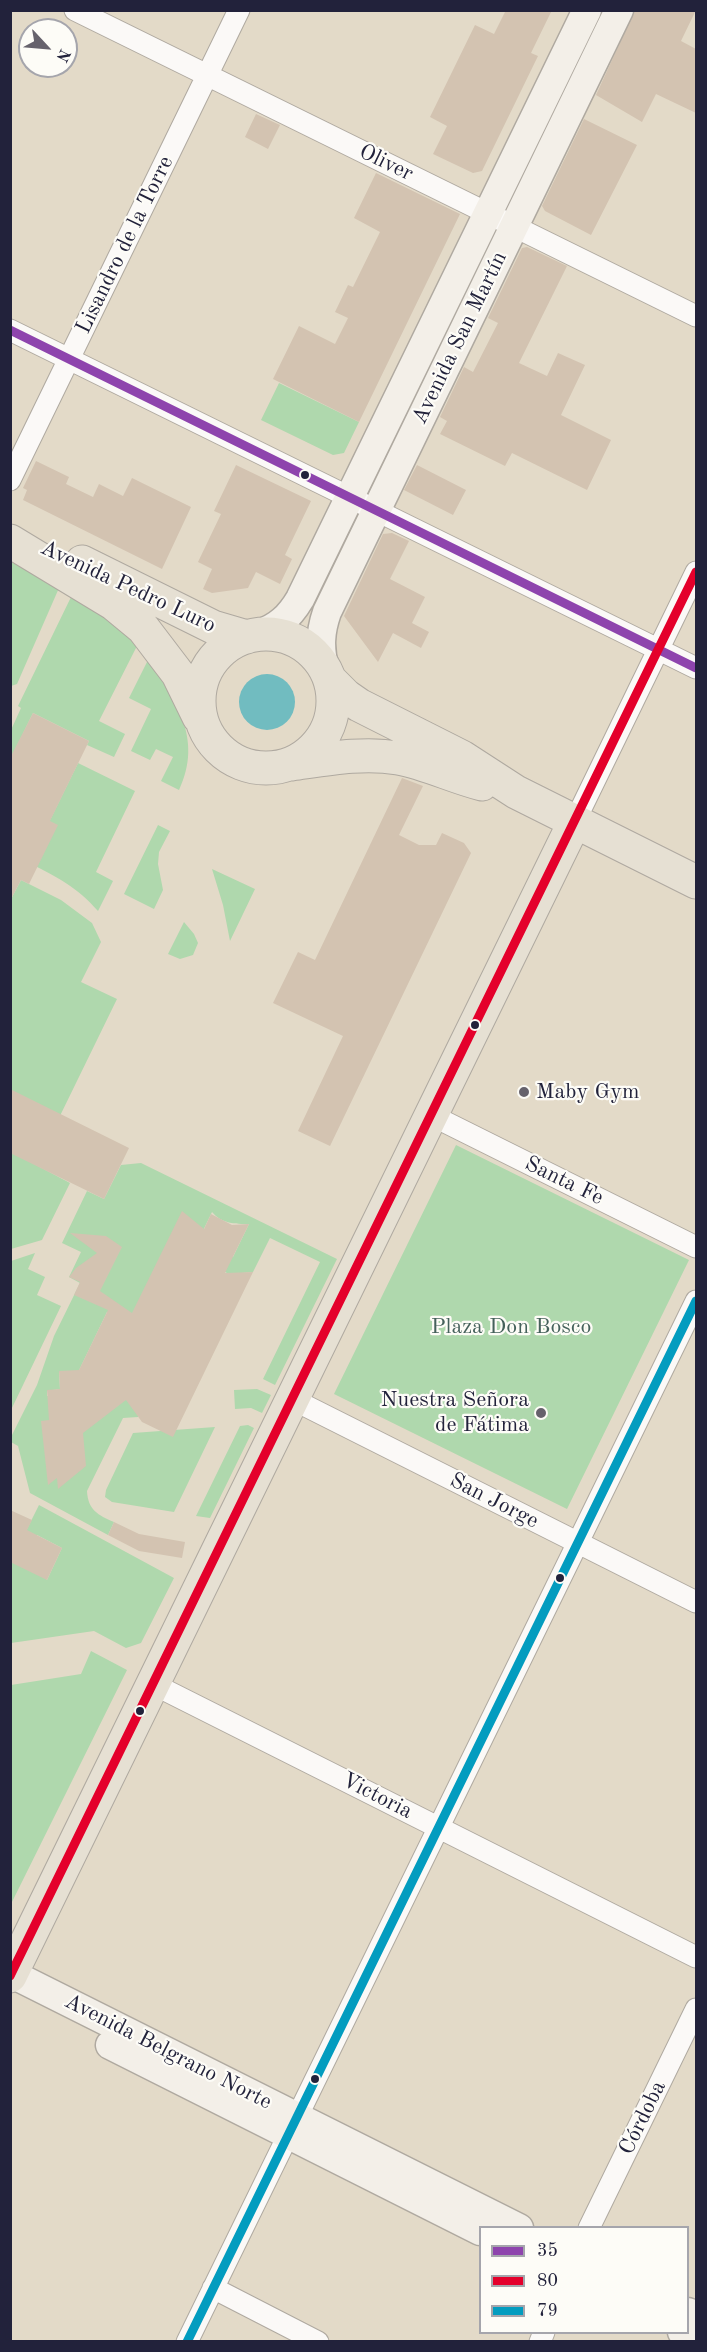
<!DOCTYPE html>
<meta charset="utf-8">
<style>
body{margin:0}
#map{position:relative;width:707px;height:2352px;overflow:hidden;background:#e3dac8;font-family:"Old Standard TT",serif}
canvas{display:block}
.frame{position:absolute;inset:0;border:12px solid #22223b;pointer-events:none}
.legend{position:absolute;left:479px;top:2226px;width:210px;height:108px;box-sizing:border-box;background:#fdfcf7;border:2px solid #a5a5ac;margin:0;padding:8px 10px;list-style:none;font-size:18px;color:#22223b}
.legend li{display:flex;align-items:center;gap:12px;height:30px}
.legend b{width:30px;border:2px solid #a5a5ac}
.north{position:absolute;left:18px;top:18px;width:60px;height:60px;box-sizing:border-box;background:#fdfcf7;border:2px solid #a5a5ac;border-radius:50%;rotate:116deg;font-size:16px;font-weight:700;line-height:24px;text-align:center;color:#22223b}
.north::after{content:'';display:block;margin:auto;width:21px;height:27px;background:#66626c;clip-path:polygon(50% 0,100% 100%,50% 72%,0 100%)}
</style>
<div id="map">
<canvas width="707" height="2352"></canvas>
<div class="frame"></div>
<ul class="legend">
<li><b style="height:8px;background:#8e44ad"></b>35</li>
<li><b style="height:8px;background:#e4002b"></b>80</li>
<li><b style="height:8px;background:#039cbf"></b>79</li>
</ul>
<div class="north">N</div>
</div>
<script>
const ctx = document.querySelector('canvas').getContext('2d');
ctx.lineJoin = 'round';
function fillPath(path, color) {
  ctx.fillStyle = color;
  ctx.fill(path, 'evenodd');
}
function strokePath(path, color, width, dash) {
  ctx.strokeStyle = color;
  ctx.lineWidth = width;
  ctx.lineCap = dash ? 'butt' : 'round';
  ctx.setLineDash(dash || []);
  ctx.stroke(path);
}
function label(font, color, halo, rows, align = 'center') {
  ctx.font = font + ' "Old Standard TT",serif';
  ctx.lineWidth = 4.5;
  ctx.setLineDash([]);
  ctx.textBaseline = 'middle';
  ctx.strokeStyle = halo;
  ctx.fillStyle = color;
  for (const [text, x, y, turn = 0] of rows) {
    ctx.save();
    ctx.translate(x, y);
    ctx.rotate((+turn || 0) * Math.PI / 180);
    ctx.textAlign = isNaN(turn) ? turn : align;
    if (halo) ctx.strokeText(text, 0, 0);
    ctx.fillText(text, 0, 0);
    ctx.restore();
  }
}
const green = new Path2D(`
 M279,383L359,422L344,453L333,455L261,420Z
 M11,562L59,588L17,684L11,686Z
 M72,595L95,606L138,644L99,721L125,734L114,757L87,745L89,741L33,713L11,758V730L21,708L18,706Z
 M150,656C174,700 204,738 179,790L161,781L173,757L156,749L150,760L131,751L151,709L129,698Z
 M78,763L135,791L96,872L113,881L98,911C77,887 57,877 29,863Z
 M158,825L170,831L159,852L158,864L163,890L154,909L124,894Z
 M212,869L255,889L230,941L223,905Z
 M21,880L61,900L92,923L101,942L81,982L117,999L36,1165L70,1183L42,1240L11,1249L10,901Z
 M184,922L194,934L198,943L193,955L180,959L168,954Z
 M456,1145L689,1260L567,1509L334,1394Z
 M141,1163L337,1259L275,1385L263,1379L320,1262L270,1238L253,1272L242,1273L239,1279L217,1268L222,1258L233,1257L249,1224C235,1224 222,1224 212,1212L153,1334L107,1312L71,1387L59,1371L60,1389L47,1391V1396L61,1395L131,1348L147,1398L138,1417L123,1418L87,1491C88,1510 98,1515 114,1522L108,1535L30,1493L18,1446L11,1442L10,1439L37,1385L54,1336L80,1283L69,1277L81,1252L62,1243L87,1191L104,1199L121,1165Z
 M35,1253L28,1269L45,1277L37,1295L61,1306L11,1410V1261Z
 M257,1389L271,1395L262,1413L251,1408L235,1409L234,1390Z
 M248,1425L254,1428L210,1518L196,1516L240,1426Z
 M215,1427L174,1512L112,1502L105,1497L106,1490L133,1433Z
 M39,1505L174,1578L141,1643L126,1648L94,1631L11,1643L10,1563L18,1549L47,1580L62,1548L37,1535L21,1541Z
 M91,1651L127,1670L11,1904V1685L81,1674Z`);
const water = new Path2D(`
 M239 702a28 28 0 1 1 56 0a28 28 0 1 1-56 0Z`);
const building = new Path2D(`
 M506,10H552L531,53L538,56L482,171L473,173L433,154L447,126L430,117L475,25L494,34Z
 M635,10H696L681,41L696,49V113L656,94L642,122L596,95Z
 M256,114L280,125L268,149L245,137Z
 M584,119L637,145L591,235L545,211L542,206Z
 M376,173L460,214L359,422L273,379L299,326L335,344L348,318L335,312L348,285L353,287L380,232L354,218Z
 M527,247L567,266L519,363L547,376L558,353L585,365L561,415L611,440L587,490L512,453L505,466L440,434L447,421L440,417L464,367L473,372L498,323L488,318L522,248Z
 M36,461L69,477L66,484L93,497L99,484L123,496L132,478L191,507L162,569L23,500L27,490L23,488Z
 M236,465L311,501L285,555L292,559L280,584L256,572L248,588L212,593L203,589L212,569L198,562L221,514L214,511Z
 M417,465L466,490L453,515L404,490Z
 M392,533L409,541L390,579L425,597L412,623L429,632L421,648L393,633L378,662L344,616L383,534Z
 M33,713L89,741L50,821L58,825L29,884L21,880L10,901V758Z
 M402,778L423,786L399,835L419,845H436L442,833L464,843L471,853L330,1146L298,1131L343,1036L273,1003L298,952L315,960Z
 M10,1089L129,1148L104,1199L10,1153Z
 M182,1211L204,1229L211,1214L232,1225L249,1224L225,1273L253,1272L173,1437L142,1422L126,1400L83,1433L86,1466L58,1489L57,1478L48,1485L41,1421L49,1420L47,1390L60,1389L59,1371L79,1370L108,1310L74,1295L80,1282L69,1277L76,1268L97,1253L70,1233L106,1236L122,1247L100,1291L132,1313Z
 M10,1510L32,1520L27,1530L62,1548L47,1580L10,1562Z
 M114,1522L139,1534L185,1542L182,1558L139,1551L108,1535Z`);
const street = new Path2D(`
 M75,10L696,316
 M10,330L696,668
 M10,480L239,10
 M575,821L696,572
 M431,1115L696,1247
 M292,1399L696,1602
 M153,1684L696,1957
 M589,2228L696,2009
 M213,2288L318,2342
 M187,2342L696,1301
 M540,2342L544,2332`);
const secondary = new Path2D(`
 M258,634C278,628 290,616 300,599L587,10
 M325,669C319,649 320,632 327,612L619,10
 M12,1974L519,2228
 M110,2045L480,2231
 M688,2312L696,2316
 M682,2332L696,2340`);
const primary = new Path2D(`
 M10,541L114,604L143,628L178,674L199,717
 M82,562L213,627L247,637
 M199 701a67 67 0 1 1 134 0a67 67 0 1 1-134 0Z
 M330,680L346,696L359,705L462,757L516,792L696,882
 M292,764C327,759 363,752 398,758C426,763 454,777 482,784
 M10,1976L575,821`);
const bus1 = new Path2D(`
 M10,330L696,668`);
const bus2 = new Path2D(`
 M10,1976L696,572`);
const bus3 = new Path2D(`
 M187,2342L696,1301`);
const markers = [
 [305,475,5,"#22223b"],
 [475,1025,5,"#22223b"],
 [524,1092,6,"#66626c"],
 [541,1413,6,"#66626c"],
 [560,1578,5,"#22223b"],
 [140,1711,5,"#22223b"],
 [315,2079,5,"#22223b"]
];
const streetNames = [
 ["Oliver",386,163,26],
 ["Lisandro de la Torre",125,245,-64],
 ["Avenida San Martín",460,338,-64],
 ["Avenida Pedro Luro",128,587,25],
 ["Santa Fe",564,1181,26],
 ["San Jorge",494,1501,27],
 ["Victoria",377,1796,27],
 ["Avenida Belgrano Norte",168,2052,27],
 ["Córdoba",643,2118,-64]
];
const poiNames = [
 ["Maby Gym",536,1092],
 ["Nuestra Señora",529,1400,"right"],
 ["de Fátima",529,1425,"right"]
];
const parkNames = [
 ["Plaza Don Bosco",511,1327]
];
fillPath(green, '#afd8ad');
fillPath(water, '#71bcc0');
fillPath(building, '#d3c3b1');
strokePath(street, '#afa9a0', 23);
strokePath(secondary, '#afa9a0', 31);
strokePath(primary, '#afa9a0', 35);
strokePath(street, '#fbf9f7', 21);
strokePath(secondary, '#f3efe8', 28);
strokePath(primary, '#e6e0d3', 33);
strokePath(bus1, '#8e44ad', 9);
strokePath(bus2, '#e4002b', 9);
strokePath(bus3, '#039cbf', 9);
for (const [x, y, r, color] of markers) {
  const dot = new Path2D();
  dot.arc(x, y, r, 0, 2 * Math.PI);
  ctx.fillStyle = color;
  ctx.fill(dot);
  strokePath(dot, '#fdfcf7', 2);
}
label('22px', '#22223b', '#fdfcf7', streetNames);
label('22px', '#22223b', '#fdfcf7', poiNames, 'left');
label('22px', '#45615b', '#fdfcf7', parkNames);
</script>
